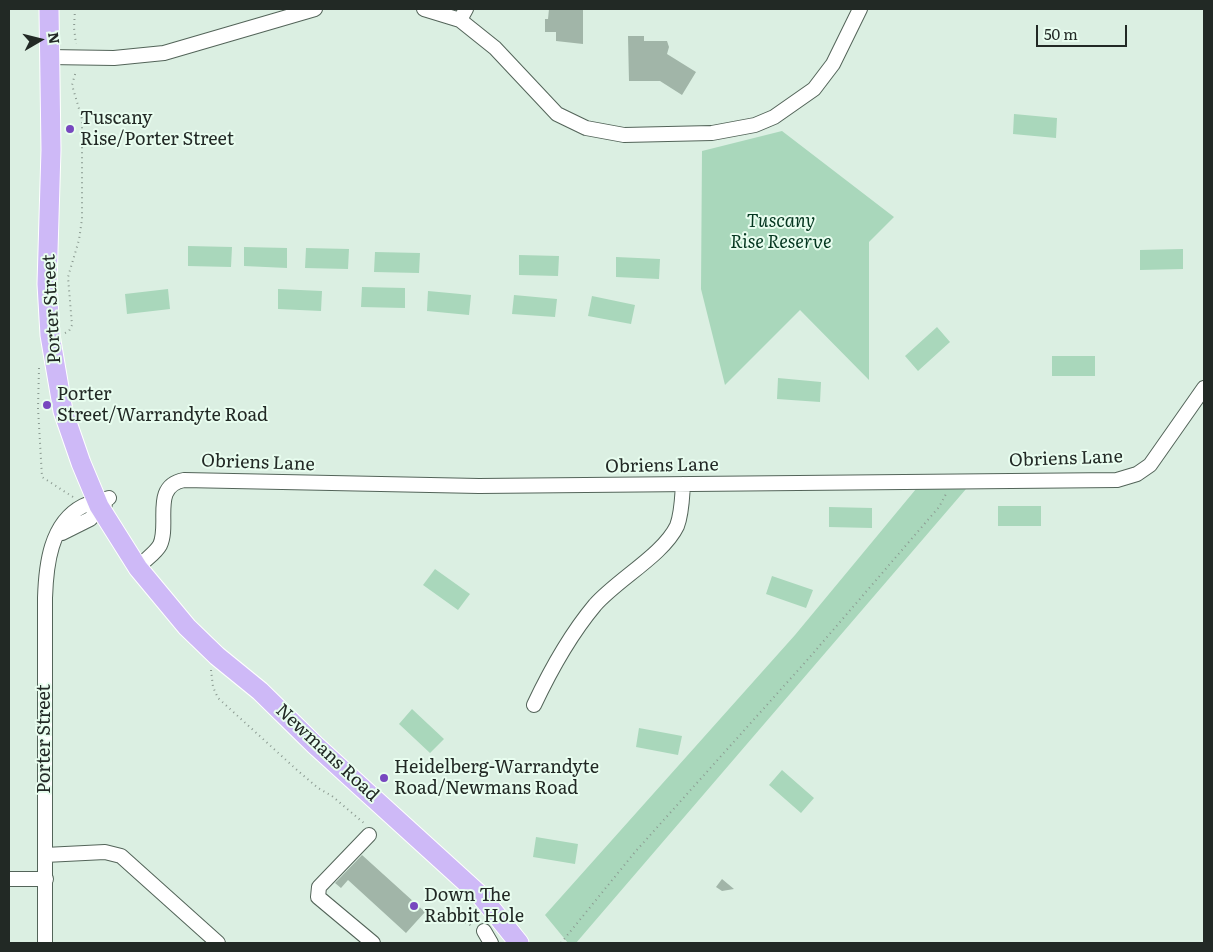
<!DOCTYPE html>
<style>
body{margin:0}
#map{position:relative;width:1213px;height:952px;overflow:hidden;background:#dbefe2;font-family:Literata,serif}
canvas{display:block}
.frame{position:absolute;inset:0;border:10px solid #222925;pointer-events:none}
.north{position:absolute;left:15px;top:15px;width:50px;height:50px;-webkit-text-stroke:4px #e8fdef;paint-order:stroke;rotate:82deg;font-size:14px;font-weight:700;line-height:20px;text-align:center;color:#222925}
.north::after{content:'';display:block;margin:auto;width:18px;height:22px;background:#222925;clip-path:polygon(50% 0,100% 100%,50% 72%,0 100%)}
.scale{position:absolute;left:1036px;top:25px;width:91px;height:22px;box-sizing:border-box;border:2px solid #222925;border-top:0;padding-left:6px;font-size:15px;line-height:18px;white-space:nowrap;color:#222925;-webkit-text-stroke:4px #e8fdef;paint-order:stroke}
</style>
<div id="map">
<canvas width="1213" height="952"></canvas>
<div class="frame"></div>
<div class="north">N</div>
<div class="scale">50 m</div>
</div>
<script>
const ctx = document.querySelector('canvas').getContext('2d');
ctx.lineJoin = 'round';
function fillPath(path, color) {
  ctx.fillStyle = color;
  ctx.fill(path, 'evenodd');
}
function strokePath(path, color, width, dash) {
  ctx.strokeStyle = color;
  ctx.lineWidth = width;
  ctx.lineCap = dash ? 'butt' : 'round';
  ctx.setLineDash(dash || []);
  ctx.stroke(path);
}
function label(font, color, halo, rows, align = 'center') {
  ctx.font = font + ' Literata,serif';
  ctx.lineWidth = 4;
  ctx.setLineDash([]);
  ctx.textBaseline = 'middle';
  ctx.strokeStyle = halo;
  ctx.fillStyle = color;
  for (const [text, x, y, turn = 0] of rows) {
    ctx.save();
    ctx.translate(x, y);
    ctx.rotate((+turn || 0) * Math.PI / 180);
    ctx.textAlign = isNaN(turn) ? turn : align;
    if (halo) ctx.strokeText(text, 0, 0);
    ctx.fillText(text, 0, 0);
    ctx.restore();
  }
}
const green = new Path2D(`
 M1014,114L1057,118L1056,138L1013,134Z
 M782,131L894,217L869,242V380L800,310L725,385L701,289L702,151Z
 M188,246L232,247L231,267L188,266Z
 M244,247L287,248V268L244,266Z
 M306,248L349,249L348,269L305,268Z
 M1183,249V269L1140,270V250Z
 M375,252L420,253L419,273L374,272Z
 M519,255L559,256L558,276L519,275Z
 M616,257L660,259L659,279L616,277Z
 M362,287L405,288V308L361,307Z
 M168,289L170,309L127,314L125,294Z
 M278,289L322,291L321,311L278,309Z
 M428,291L471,295L469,315L427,311Z
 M514,295L557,299L555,317L512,314Z
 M592,296L635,305L631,324L588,316Z
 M937,327L950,342L918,371L905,356Z
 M1052,356H1095V376H1052Z
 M778,378L821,382L820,402L777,399Z
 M916,489H966L576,943H568L545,915L795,635Z
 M998,506H1041V526H998Z
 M829,507L872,508V528L829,527Z
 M435,569L470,594L458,610L423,585Z
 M772,576L813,590L806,608L766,594Z
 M412,709L444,739L430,753L399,724Z
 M639,728L682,736L678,755L636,747Z
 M782,770L814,798L801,813L769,785Z
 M536,837L578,844L575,864L533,857Z`);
const building = new Path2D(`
 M549,9H583V44L556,41V32H545V19H548Z
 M628,36H644V41H667L669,47L667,54L696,72L682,95L660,81H629Z
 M362,855L425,912L406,933L348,880L341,888L335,883Z
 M722,879L734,889L722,891L716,887Z`);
const path = new Path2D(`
 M75,9L74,28L76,44
 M65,333L69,331L72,325L68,277L79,240L82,219V119L72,85L76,71
 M39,368L38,408L42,477L73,497
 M211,670L213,687L218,698L297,770L318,788L332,796L365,824
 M450,910L454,916L472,926
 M561,943L635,852L809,658L939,507L946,494`);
const minor = new Path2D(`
 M424,9L460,20L495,48L557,114L586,128L624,135L712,133L755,125L774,117L814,89L833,64L860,9
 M460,20L466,9
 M49,57L114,58L164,53L315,9
 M62,533L90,519L105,504
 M138,568C144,560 155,554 160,545C170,524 151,486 184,480L479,486L1117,480L1137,474L1150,465L1204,388
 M534,705C551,669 569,636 595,605C618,579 663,555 677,526C682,513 682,498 683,484
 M369,835L319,887L318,897L373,943
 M45,855L105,852L121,856L218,943
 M9,879H46
 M484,931L491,943
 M45,943V598C46,566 50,523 83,506C91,502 101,500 109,498`);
const major = new Path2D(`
 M49,9L51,150L47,284L50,335L63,411L81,463L99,506L138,568L187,627L217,656L260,691L315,745L481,896L519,943`);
const markers = [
 [70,129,5,"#7747bf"],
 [47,405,5,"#7747bf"],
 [384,778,5,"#7747bf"],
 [414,906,5,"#7747bf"]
];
const poiNames = [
 ["Tuscany",80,119],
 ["Rise/Porter Street",80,140],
 ["Porter",57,395],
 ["Street/Warrandyte Road",57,416],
 ["Heidelberg-Warrandyte",394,768],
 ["Road/Newmans Road",394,789],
 ["Down The",424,896],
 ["Rabbit Hole",424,917]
];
const parkNames = [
 ["Tuscany",781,222],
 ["Rise Reserve",781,243]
];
const streetNames = [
 ["Porter Street",52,309,-93],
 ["Obriens Lane",1066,459,-2],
 ["Obriens Lane",258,463,2],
 ["Obriens Lane",662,466,-1],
 ["Porter Street",45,739,-90],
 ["Newmans Road",327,753,43]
];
fillPath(green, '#a9d7bb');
fillPath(building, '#a1b5a8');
strokePath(minor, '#536459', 16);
strokePath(major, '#fff', 21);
strokePath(path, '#8b9a91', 2, [1, 4]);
strokePath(minor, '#fff', 14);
strokePath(major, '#ceb9f7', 19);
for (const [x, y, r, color] of markers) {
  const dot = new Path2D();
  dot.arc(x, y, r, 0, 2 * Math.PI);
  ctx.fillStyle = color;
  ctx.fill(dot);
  strokePath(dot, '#e8fdef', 2);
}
label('18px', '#222925', '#e8fdef', poiNames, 'left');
label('italic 18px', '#053720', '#e8fdef', parkNames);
label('18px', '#222925', '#e8fdef', streetNames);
</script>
